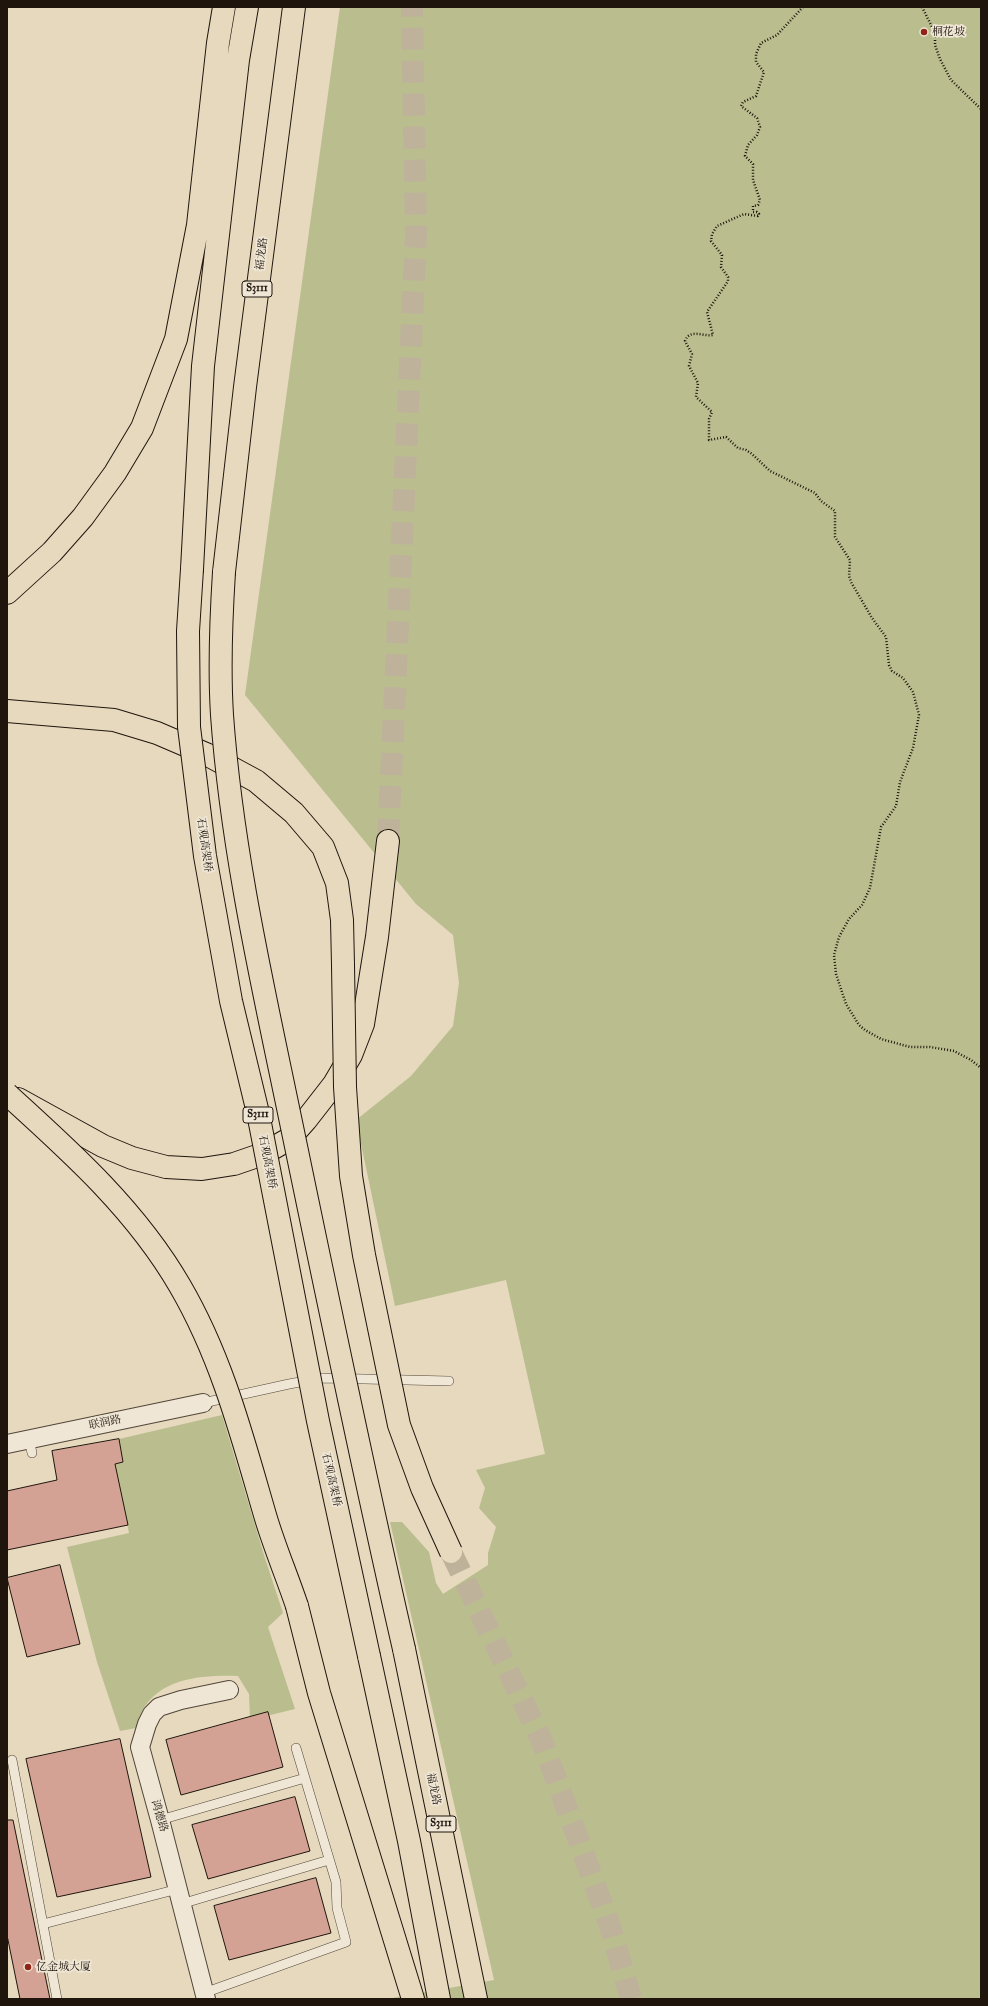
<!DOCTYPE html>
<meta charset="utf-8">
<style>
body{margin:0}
#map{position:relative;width:988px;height:2006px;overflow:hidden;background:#e6d9be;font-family:"IM FELL Great Primer",serif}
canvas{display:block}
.frame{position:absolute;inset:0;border:8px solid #1f150d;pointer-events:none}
</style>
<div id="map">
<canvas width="988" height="2006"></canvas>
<div class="frame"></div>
</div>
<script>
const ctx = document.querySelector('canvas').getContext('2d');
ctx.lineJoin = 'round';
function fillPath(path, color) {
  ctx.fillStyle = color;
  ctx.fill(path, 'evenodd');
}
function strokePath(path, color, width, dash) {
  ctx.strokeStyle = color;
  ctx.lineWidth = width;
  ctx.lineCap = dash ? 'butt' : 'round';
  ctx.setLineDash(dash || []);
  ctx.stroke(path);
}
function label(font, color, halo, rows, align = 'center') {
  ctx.font = font + ' "IM FELL Great Primer","Noto Serif SC",serif';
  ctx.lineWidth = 3.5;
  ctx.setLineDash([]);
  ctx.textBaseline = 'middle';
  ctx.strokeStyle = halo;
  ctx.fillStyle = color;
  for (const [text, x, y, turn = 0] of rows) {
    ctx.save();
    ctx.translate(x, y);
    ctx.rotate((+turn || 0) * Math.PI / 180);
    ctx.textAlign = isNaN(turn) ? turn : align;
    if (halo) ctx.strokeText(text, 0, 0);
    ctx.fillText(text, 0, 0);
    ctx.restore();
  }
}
const green = new Path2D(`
 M340,7H981V1999H387L494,1980L390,1522H402L429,1552L436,1583L443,1594L488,1565V1553L496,1527L479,1508L485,1488L476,1470L545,1454L506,1280L395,1306L356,1120L411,1076L453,1026L459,983L453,935L416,904L245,695Z
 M222,1415L264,1555L283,1613L268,1627L295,1709L250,1720L249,1694L238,1676C204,1675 161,1677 142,1711C140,1716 138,1723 136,1728L120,1731L97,1662L67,1547L129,1533L115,1464L123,1462L119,1439Z`);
const building = new Path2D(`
 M119,1439L123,1462L115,1464L128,1525L7,1550V1491L57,1480L52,1451Z
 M60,1565L80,1644L27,1657L7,1578Z
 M268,1712L283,1767L181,1795L166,1740Z
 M120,1739L151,1877L57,1897L26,1759Z
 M295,1797L310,1851L208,1879L192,1825Z
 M7,1820H13L50,1999H20L7,1935Z
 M316,1878L331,1933L229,1960L214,1906Z`);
const trunkTunnel = new Path2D(`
 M388,841L416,234L412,7
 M451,1552L542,1741L609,1923L631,1999`);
const path = new Path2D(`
 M803,7L777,35L761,43L756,54V62L764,72L756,96L743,102L741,106L757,118L760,127L757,135L748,145L745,156L753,164V180L760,200L758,205L753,206V212H757L759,214L758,216L744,214L717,226L712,234L711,241L722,255L721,267L728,277V281L707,312L713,335C704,337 690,328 685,341L692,354L689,366L698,383L696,397L712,412L709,419V440L726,437L738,448L746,450L752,454L770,471L815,493L821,501L835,511V537L850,560L849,576L851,582L872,618L886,637L889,665L892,671L903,678L913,692L919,715L913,748L900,782L896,806L881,827L870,888L862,905L849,919L839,937L834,955L836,974L846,1004L859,1025L865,1030L881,1039L910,1047H930L954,1051L971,1060L981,1068
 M922,7L935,33V45L940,59L951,80L981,109`);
const service = new Path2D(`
 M203,1403L289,1384L322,1378L449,1381
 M29,1439L32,1453
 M12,1760L57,1999
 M160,1820L305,1778
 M181,1904L329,1860
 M43,1924L178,1889
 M204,1993L346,1942L337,1908L336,1882L296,1748`);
const minor = new Path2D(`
 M7,1444L203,1403
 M206,1999L160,1820L140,1747L147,1724L152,1714L159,1707L181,1700L229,1690`);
const trunk = new Path2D(`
 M192,569L203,366L238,60L247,7
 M224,572L245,387L294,7
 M7,593L52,552L83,517L115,473L142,428L176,339L198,225L218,43L224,7
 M7,711L114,720L157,733L206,754L256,781L294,813L323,847L337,883L342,920L343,965
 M18,1099L103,1146L132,1158L166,1167L202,1169L234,1164L263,1154L289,1139L306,1120L334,1084L351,1055L363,1024L377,937L388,841
 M297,1606L319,1693L413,1999
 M404,1649L476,1999
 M369,1656L409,1841L439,1999`);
const trunkBridge = new Path2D(`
 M192,569L188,631L189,727L205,856L231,1001L258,1113L318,1421L369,1656
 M224,572C221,619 219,667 222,715C232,854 264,991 292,1127C328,1301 364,1475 404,1649
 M343,965L345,1087L351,1176L364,1255L399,1425L422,1488L451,1552
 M7,1094C71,1152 136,1210 180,1286C222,1358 242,1436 265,1515C274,1546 287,1576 297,1606`);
const markers = [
 [924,32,4,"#8f2418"],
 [28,1967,4,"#8f2418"]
];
const shields = [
 [257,289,30],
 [258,1115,30],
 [441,1824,30]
];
const shieldNames = [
 ["S3111",257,289],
 ["S3111",258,1115],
 ["S3111",441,1824]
];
const poiNames = [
 ["桐花坡",932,32],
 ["亿金城大厦",36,1967]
];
const streetNames = [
 ["福龙路",262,254,-83],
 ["石观高架桥",204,845,82],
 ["石观高架桥",267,1162,79],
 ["联润路",105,1423,-12],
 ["石观高架桥",331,1480,77],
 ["福龙路",433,1789,78],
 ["鸿德路",159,1816,74]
];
fillPath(green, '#babe8e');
fillPath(building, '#d4a294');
strokePath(building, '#1f150d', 1);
strokePath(trunkTunnel, '#beb29b', 22, [22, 11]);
strokePath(service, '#514639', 10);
strokePath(minor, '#514639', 20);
strokePath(trunk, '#1f150d', 24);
strokePath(path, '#1f150d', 2.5, [1, 2]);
strokePath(service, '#efe6d5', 9);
strokePath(minor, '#efe6d5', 18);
strokePath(trunk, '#e6d9be', 22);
strokePath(trunkBridge, '#1f150d', 24, []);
strokePath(trunkBridge, '#e6d9be', 22);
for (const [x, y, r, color] of markers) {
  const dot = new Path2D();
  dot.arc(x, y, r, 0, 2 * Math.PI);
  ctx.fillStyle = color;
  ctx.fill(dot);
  strokePath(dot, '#efe6d5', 1.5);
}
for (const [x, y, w] of shields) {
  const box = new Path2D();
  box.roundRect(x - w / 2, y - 8, w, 16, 3);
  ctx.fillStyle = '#efe6d5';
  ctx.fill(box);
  strokePath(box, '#1f150d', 1);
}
label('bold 10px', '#1f150d', null, shieldNames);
label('11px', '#1f150d', '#efe6d5', poiNames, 'left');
label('11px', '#1f150d', '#efe6d5', streetNames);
</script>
